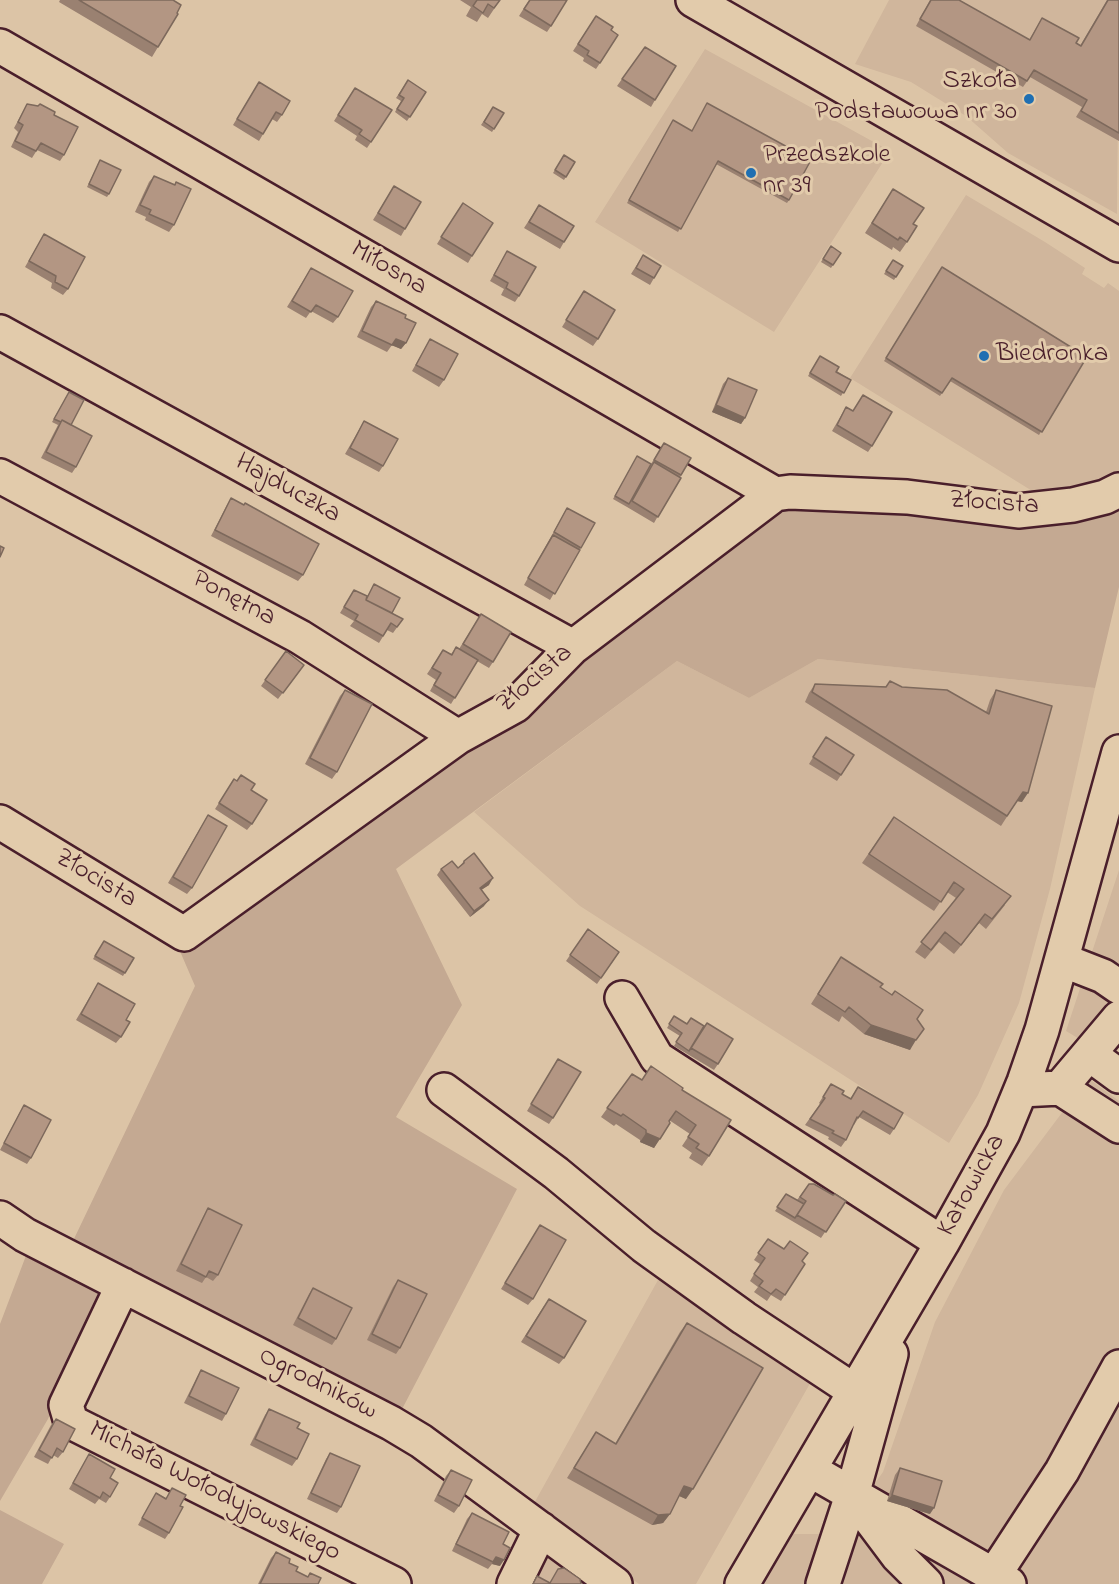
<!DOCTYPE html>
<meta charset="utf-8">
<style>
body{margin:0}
canvas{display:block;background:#dcc4a6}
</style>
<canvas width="1119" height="1584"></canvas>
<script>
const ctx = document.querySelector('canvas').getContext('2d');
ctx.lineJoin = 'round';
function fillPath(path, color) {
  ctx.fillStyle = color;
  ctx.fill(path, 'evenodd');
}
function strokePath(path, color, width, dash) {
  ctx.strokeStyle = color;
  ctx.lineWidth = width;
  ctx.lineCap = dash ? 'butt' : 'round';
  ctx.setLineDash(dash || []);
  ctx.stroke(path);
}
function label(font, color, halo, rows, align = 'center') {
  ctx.font = font + ' "Indie Flower",sans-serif';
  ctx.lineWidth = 6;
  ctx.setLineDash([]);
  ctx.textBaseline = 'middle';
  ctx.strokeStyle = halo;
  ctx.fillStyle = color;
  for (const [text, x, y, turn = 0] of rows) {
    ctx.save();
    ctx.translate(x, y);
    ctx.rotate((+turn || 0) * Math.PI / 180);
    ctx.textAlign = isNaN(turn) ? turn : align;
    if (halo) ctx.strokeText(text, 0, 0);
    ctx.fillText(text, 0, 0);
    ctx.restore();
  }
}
const built = new Path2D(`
 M889,0H1119L1117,214L1008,153L966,116L911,82L855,64Z
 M705,49L890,151L774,332L595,222Z
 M966,195L1045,242L1085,268L1082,274L1104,288L1108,283L1119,291V492L1050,502L850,378Z
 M818,659L1095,688L1050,889L1019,1003L978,1095L949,1143L580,906L474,812L677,661L749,698Z
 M1119,870V1034L1103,1053L1066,1031Z
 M1088,1078L1119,1101V1584H762L792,1534H839L883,1472L935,1322L1004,1190Z
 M658,1280L812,1380L696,1584H639L532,1507Z
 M543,1550L590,1584H527Z`);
const green = new Path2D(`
 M799,508L1066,519L1119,509V587L1095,688L818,659L749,698L677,661L396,869L462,1005L396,1117L517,1189L400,1413L72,1243L195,986L176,942L198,946L469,750L532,714L586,656L770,514Z
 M27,1253L105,1291L48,1419L0,1501V1324Z
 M0,1510L64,1544L42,1584H0Z`);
const minor = new Path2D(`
 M693,0L1119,245
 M0,46L775,494
 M0,332L573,647
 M0,476L300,637L458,737
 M0,822L184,934L458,737L516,705L573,647L775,494L790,492L907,497L1018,511L1073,505L1105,497L1119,490
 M1062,960L1103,976L1119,987
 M622,998L657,1058L942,1243
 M1089,1054L1119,1076
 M1060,1088L1119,1126
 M444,1090L556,1173L644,1246L744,1318L856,1392
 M1021,1090L1060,1088L1119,1018
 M0,1218L25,1235L391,1423L421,1441L615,1584
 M123,1285L66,1405L71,1422L394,1584
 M810,1470L1009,1584
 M859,1504L898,1556L926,1584
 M994,1575L1062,1471L1119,1367
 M514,1584L541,1529
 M742,1584L942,1243L1003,1133L1024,1082L1042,1030L1119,752
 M823,1584L852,1495L891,1354`);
const wall = new Path2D(`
 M60,0H173L158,47L152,57L59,2Z
 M460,0H500L488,18L482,14L477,22L466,16L471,7Z
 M529,0L551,26L547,32L519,16Z
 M929,0H959L1029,40L1042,18L1080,46L1107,0H1119V141L1076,117L1082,107L1030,77L1023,87L916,26L930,0Z
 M596,16L611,30L600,63L596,69L583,61L584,58L573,51Z
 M645,47L655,100L651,107L617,86Z
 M408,80L426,92L407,121L395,112L401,101L396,98Z
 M259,82L282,115L277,122L272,119L259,141L233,125Z
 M351,94L371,142L367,148L355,140L357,136L334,121Z
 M27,104L54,115L64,155L60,161L37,150L32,158L11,147L18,132L14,128Z
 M493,107L504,113L492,132L481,125Z
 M671,124L789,200L787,203L716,164L678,232L627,203Z
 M564,155L575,162L564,180L553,173Z
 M100,160L109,194L107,197L87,187Z
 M154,176L174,185L176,182L174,225L169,232L145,220L146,217L135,212L149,182Z
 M394,186L405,229L401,236L373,220Z
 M893,189L913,224L907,242L900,252L893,247L892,250L865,233Z
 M539,205L564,242L560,249L524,228Z
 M458,210L472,256L468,263L437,244Z
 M44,234L68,289L63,295L51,288L52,283L25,267Z
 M831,246L841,253L831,268L821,262Z
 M507,251L519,296L515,302L501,295L504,289L490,281Z
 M643,255L654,278L650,285L631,274Z
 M893,260L903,266L894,280L884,274Z
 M942,267L1074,349L1088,355L1039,435L950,381L940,396L884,361Z
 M311,268L338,317L333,323L311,311L306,318L287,307Z
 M584,291L598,339L593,346L562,327Z
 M376,301L405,318L406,343L401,349L392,345L387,352L357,337L371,307Z
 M430,339L444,380L439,387L412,371Z
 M818,359L851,380L841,396L808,376Z
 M728,378L745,418L741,424L712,412L723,384Z
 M69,392L71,425L76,467L72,473L41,458L58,425L52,422Z
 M863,395L872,446L868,452L832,431L846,407L853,411Z
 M364,421L383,466L379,472L345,454Z
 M664,443L691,458L654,523L627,507L650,466L627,507L613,499L635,460L651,464Z
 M231,498L303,575L298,581L211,536L227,505Z
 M567,508L595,523L550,600L524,585Z
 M374,584L392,613L403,619L393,633L387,630L379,643L350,626L354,621L340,613L354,590L367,597Z
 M481,614L493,662L489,668L477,661L451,704L430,691L436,680L427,674L443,650L451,654L456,647L459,649Z
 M286,651L304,665L278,699L261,686Z
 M815,684L902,687L986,712L990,700L996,690L1022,802L1017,801L1001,826L805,702L809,693Z
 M345,690L337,772L332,779L305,764L340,696Z
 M821,744L841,775L837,781L809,764Z
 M230,786L251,790L252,824L247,830L215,809Z
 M208,815L192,888L187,894L168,883Z
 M894,817L1005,905L986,929L979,923L954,954L939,942L925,959L915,952L956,898L947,892L934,911L862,863Z
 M464,861L489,885L481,890L484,906L470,917L437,875L441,869L458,868Z
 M588,929L619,952L597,984L566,961Z
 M104,941L134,958L123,976L93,959Z
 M841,957L880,987L917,1019L910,1050L864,1034L842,1016L839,1022L811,1004Z
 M98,983L126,1020L121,1037L116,1043L76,1020Z
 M674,1016L687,1024L704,1027L718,1064L714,1070L674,1046L680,1036L667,1028Z
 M558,1059L553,1118L549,1124L527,1111Z
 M632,1074L642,1080L682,1090L709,1156L702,1166L689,1158L692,1153L682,1146L690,1134L669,1120L654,1148L640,1142V1140L616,1124L614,1126L601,1117Z
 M831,1084L842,1094L850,1099L858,1087L894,1129L890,1135L859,1117L854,1125L853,1124L846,1140L841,1147L828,1139L829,1137L805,1125L820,1104L819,1103Z
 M24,1105L31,1158L27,1164L0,1150L20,1112Z
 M809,1184L846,1201L821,1238L775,1211L786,1194L797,1200Z
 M208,1208L218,1275L213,1281L206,1277L202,1283L176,1271L204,1215Z
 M540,1225L533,1299L528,1305L501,1289Z
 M768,1239L805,1264L781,1301L771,1295L767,1301L754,1292L758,1287L750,1281L760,1264L754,1260Z
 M398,1280L400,1348L396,1354L367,1340L393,1287Z
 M313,1288L336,1339L332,1345L293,1325L309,1294Z
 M544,1306L564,1358L559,1364L521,1342Z
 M687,1323L686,1499L679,1496L670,1514L663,1523L652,1525L567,1478L596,1432L615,1444L680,1332Z
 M201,1370L226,1414L222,1421L184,1403L197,1377Z
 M269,1409L297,1428V1459L292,1466L250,1445L265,1415Z
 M56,1419L63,1452L58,1458L53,1455L48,1464L34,1457L51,1425Z
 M330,1453L341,1507L337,1513L307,1499L326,1459Z
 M89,1454L110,1497L106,1503L99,1499L95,1504L69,1489Z
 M900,1468L930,1514L887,1501L895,1475Z
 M451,1470L459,1506L454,1513L434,1501L446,1476Z
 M172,1488L180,1506L169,1533L165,1539L138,1525L156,1493L166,1498Z
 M472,1513L500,1566L492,1564L488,1569L452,1551L467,1519Z
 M276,1552L289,1563L296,1571L308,1577L318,1584H258L271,1558Z`);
const shadedWall = new Path2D(`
 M396,339L406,343L401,349L391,345Z
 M716,405L745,418L741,424L712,412Z
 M1023,792L1028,793L1022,802L1017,801Z
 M493,878L489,885L475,894L480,888Z
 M489,900L484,906L470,917L474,911Z
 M985,914L979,923L954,954L961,945Z
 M871,1025L916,1040L910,1050L864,1034Z
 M646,1133L660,1139L654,1148L640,1142Z
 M684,1486L693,1489L686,1499L677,1495Z
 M892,1495L934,1508L930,1514L887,1501Z
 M670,1514L663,1523L652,1525L658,1515Z
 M496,1557L504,1560L500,1566L492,1564Z`);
const building = new Path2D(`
 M79,0H173L181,5L177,13L178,14L158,47Z
 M477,0H500L494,8L488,4L483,13L473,6Z
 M530,0H567L551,26L524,9Z
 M931,0H959L1030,40L1042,18L1079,38L1076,43L1081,46L1108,0H1119V133L1081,111L1087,100L1034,70L1027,81L920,19Z
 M596,16L613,27L611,30L618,35L600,63L587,55L589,51L578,44Z
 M645,47L676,66L655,100L622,79Z
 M408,80L426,92L410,117L397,109L404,98L399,95Z
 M259,82L290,101L282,115L276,112L263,134L237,119Z
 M355,88L392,110L371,142L359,134L362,130L338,115Z
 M707,103L811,160L789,200L718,161L681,229L629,200L673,120L692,131Z
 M27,104L38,106L40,104L55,112L54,115L78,127L64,155L41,143L36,151L15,141L23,125L18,122Z
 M493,107L504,113L494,129L484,122Z
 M564,155L575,162L566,177L555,170Z
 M100,160L121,170L109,194L89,184Z
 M154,176L175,185L176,182L191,189L174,225L149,214L151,210L140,205Z
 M394,186L421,202L405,229L378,213Z
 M893,189L924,208L913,224L917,226L907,242L900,237L898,240L872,223Z
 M463,203L493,223L472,256L441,237Z
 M539,205L574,226L564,242L529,222Z
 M44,234L85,257L68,289L55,282L56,276L29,261Z
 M831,246L841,253L833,265L823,259Z
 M507,251L536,267L519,296L506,288L508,283L494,275Z
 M643,255L661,266L654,278L636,268Z
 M893,260L903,266L896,277L886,271Z
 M942,267L1074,349L1075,347L1088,355L1042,432L952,378L942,393L886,358Z
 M311,268L353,291L338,317L316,305L311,312L292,301Z
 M584,291L615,310L598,339L566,320Z
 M376,301L406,315L405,318L416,323L406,343L396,339L392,345L362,331Z
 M430,339L458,354L444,380L416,365Z
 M820,356L839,367L836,372L851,380L844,393L810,373Z
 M728,378L757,390L745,418L716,405Z
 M69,392L84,400L71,425L62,420L61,422L54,419Z
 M863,395L892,412L872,446L837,425L846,407L853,411Z
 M62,420L92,436L76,467L46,452Z
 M364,421L398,439L383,466L350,448Z
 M664,443L691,458L681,475L654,460Z
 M637,456L651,464L629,504L615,496Z
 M654,462L681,478L658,517L632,501Z
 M231,498L244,505L245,503L319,544L303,575L215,530Z
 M567,508L595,523L581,548L554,532Z
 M553,535L580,550L555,594L528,578Z
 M0,546L4,548L0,557Z
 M374,584L400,598L392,613L366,600Z
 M354,590L367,596L366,600L403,619L397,627L391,623L383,636L355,620L358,615L344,607Z
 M481,614L511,632L493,662L463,644Z
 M456,647L478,660L455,698L434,685L441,673L432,668L443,650L452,655Z
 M286,651L304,665L283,693L265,680Z
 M890,681L902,687L947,690L989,714L996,690L1052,706L1028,793L1023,792L1007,816L812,692L815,684L886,687Z
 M345,690L372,704L337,772L310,758Z
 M826,737L854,755L841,775L813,757Z
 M241,775L255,784L251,790L267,800L252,824L219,803L234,779L237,781Z
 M208,815L227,826L192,888L173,877Z
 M894,817L1011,896L992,919L985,914L961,945L945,932L931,950L921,942L964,889L954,882L941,902L869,854Z
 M474,853L493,878L480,888L489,900L474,911L441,869L452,861L458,868L464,863V861Z
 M588,929L619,952L601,978L570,955Z
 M104,941L134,958L125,973L95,956Z
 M841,957L883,984L880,987L892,995L895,991L923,1010L917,1019L924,1029L916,1040L871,1025L849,1007L845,1012L818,994Z
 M98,983L135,1004L126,1020L130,1022L121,1037L81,1014Z
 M674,1016L687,1024L691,1018L704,1026L689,1051L676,1042L682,1033L669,1024Z
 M707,1023L733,1039L718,1064L691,1048Z
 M558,1059L581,1072L553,1118L531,1104Z
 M651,1066L683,1088L682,1090L731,1120L709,1156L696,1148L699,1144L688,1137L696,1125L676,1111L669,1121L670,1123L660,1139L646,1133V1130L623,1114L621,1116L607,1108L632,1074L642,1080Z
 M831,1084L844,1091L842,1094L851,1099L858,1087L903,1113L894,1129L863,1111L858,1118L857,1117L846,1140L832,1133L834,1131L810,1119L825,1098L823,1097Z
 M24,1105L51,1120L31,1158L4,1143Z
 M809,1184H814L833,1195L835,1194L846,1201L826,1232L797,1215L806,1201L800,1197Z
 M786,1194L804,1204L795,1218L777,1207Z
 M208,1208L242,1225L218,1275L209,1271L206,1277L181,1264Z
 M540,1225L566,1240L533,1299L505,1283Z
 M768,1239L784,1249L790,1241L808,1253L802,1261L805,1264L785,1295L776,1289L771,1294L759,1286L763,1281L754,1274L765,1258L758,1253Z
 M398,1280L427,1294L400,1348L372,1334Z
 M313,1288L352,1308L336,1339L298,1318Z
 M549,1299L586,1321L564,1358L526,1336Z
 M687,1323L763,1368L693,1489L684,1486L670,1514L658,1515L574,1468L596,1432L616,1444Z
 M201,1370L239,1388L226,1414L189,1396Z
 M269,1409L300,1423L297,1428L309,1434L297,1459L255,1439Z
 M56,1419L75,1429L63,1452L57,1448L52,1458L39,1450Z
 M330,1453L360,1466L341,1507L311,1493Z
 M89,1454L115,1469L110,1478L118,1483L110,1497L103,1492L100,1498L73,1483Z
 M900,1468L942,1481L934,1508L892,1495Z
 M451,1470L472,1480L459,1506L438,1495Z
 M172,1488L186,1495L180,1506L183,1507L169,1533L142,1518L156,1493L166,1499Z
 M472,1513L509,1532L503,1544L510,1548L504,1560L496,1557L493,1562L456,1544Z
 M276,1552L290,1559L289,1563L298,1567L296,1571L308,1577L310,1573L321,1578L318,1584H260Z
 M564,1568L580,1579L581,1584H533L537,1576L550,1583L558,1569Z`);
const markers = [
 [1029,99,6,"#1f6fb2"],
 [751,173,6,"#1f6fb2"],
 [984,356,6,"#1f6fb2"]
];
const poiNames = [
 ["Szkoła",1017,83,"right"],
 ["Podstawowa nr 30",1017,114,"right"],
 ["Przedszkole",763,157],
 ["nr 39",763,188],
 ["Biedronka",996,356]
];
const streetNames = [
 ["Miłosna",388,270,30],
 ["Hajduczka",287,490,29],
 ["Złocista",994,505,4],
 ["Ponętna",233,600,28],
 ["Złocista",536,680,-41],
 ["Złocista",95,880,31],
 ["Katowicka",973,1186,-61],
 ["Ogrodników",317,1385,27],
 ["Michała Wołodyjowskiego",214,1493,27]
];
fillPath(built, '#d0b69c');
fillPath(green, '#c4a992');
strokePath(minor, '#4a1f2b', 38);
strokePath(minor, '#e2cbab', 33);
fillPath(wall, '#9a8171');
fillPath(shadedWall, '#7d695c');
fillPath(building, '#b39683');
strokePath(building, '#7d695c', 1.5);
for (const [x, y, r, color] of markers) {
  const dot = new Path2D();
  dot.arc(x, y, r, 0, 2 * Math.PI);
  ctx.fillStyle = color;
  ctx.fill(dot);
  strokePath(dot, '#e2cbab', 2);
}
label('27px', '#4a1f2b', '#e2cbab', poiNames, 'left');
label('27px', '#4a1f2b', '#e2cbab', streetNames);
</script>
